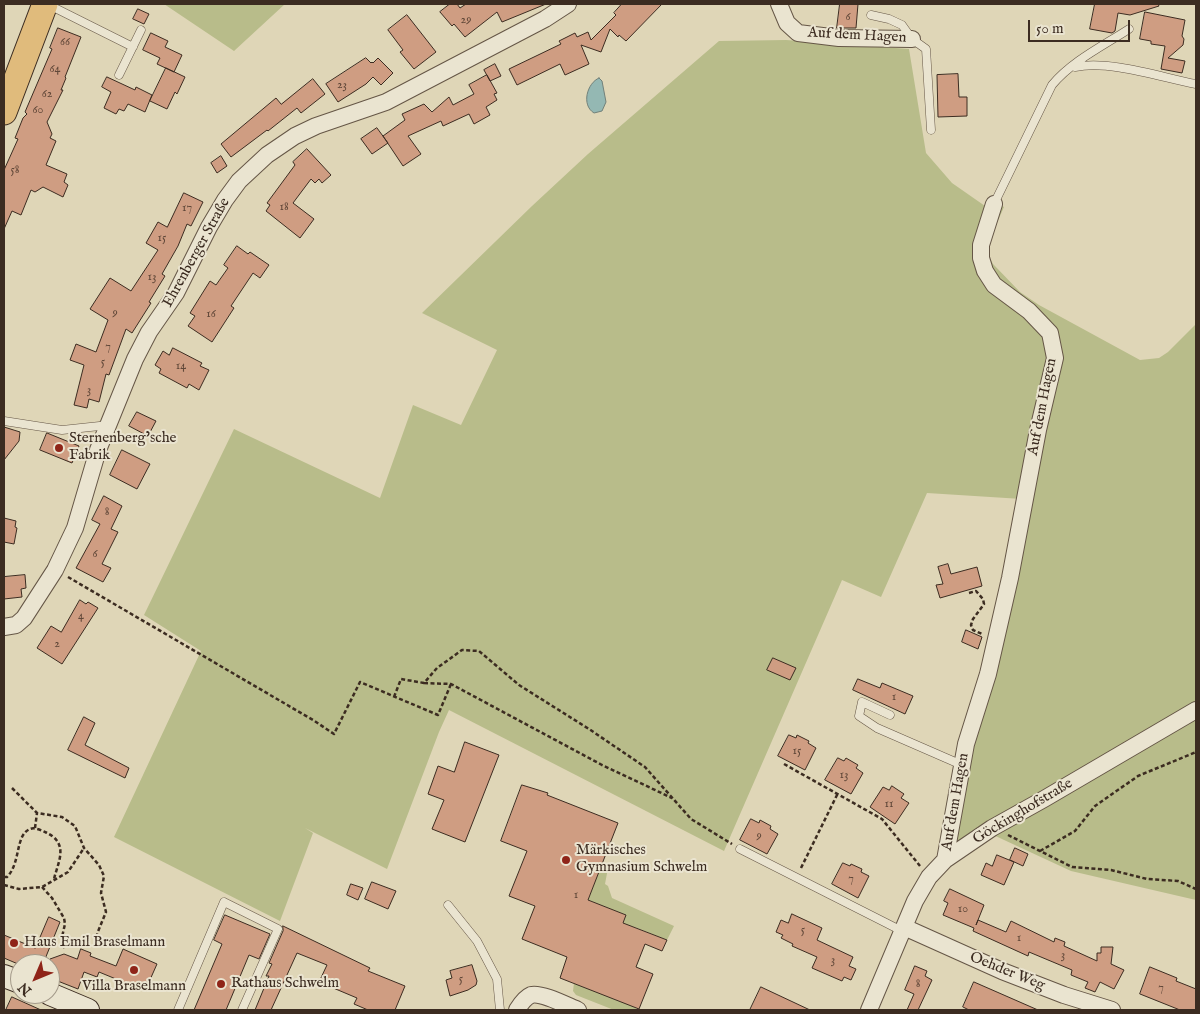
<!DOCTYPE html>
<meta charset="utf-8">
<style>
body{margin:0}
#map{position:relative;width:1200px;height:1014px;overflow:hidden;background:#dfd6b7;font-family:"IM FELL English",serif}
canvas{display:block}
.frame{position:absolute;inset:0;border:5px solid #3c2c21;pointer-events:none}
.north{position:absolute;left:10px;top:954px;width:50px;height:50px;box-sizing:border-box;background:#eae4d0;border:1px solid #a49a8a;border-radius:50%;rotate:225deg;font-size:14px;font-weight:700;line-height:20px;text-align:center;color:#3c2c21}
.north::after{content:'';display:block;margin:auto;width:18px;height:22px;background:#8f2418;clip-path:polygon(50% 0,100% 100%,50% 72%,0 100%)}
.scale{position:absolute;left:1028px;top:20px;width:102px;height:22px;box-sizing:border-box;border:2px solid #3c2c21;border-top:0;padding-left:6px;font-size:15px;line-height:18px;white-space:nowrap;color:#3c2c21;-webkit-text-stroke:4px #eae4d0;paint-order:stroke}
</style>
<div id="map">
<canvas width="1200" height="1014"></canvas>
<div class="frame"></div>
<div class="north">N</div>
<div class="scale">50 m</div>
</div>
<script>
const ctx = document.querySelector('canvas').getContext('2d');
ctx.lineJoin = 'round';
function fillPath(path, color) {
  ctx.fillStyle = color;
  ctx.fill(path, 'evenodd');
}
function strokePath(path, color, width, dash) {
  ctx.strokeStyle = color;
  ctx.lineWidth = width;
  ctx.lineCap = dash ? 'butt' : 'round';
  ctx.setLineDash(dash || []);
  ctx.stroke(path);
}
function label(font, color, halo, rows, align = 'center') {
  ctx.font = font + ' "IM FELL English",serif';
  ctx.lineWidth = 4;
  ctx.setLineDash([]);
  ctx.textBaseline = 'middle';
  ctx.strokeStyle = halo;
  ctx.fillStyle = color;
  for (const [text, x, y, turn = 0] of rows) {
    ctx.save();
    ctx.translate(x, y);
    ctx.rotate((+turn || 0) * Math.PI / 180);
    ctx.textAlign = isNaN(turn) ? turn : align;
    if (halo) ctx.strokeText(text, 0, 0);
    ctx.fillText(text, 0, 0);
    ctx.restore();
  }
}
const green = new Path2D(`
 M164,4H285L234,51Z
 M786,40L909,49L926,153L952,183L985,206L989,198L1004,207L989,241L988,255L993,264L1020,292L1039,305L1140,360L1159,358L1168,352L1196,324V900L1071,871L989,833L946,854L1001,605L1022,499L927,493L881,597L842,580L724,851L449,710L439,732L387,869L305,828L313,833L280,921L114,837L201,651L144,615L234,429L380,498L413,405L461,425L497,350L422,313L532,206L588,154L719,41Z
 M601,867L608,868L605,884L608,886L612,898L674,926L667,940L637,928L623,924L626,915L588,900Z
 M574,983L637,1008L634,1010H614L576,995L573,991Z`);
const water = new Path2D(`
 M599,78L602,81L606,102L602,111L594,113C581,105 587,83 599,78Z`);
const building = new Path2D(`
 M450,4H457L460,8L466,4H546L502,22L497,12L465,37L454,24L452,26L440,12Z
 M622,4H662L626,41L619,35L618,37L610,29L601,52L581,45L589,64L565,75L560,64L517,85L509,69L561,44L559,41L575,33L577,37L588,32L591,40L616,15L614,13Z
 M840,4H858L856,28H837Z
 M1095,4H1158L1159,6L1130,15L1118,13L1115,31L1112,33L1090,29Z
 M138,9L149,14L144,24L133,19Z
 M1145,12L1185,20L1182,36L1184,39L1183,45L1168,58L1185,61L1182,73L1161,69L1165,46L1151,44V41L1140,39Z
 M407,15L436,52L414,69L400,52L403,50L388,30Z
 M58,28L81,37L65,77L66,78L61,90H63L47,122L52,134L50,138L56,141L46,165L67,174L64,182L68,185L63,197L43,187L35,192L31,190L21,215L12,211L4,229V170L18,139L15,138L23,118L27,114L25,112L52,49L50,48Z
 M151,33L168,41L165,47L182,55L174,72L157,64L160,58L143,50Z
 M366,58L371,63L372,62L373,63L378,58L393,73L381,85L373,77L366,84L338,102L326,84Z
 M495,64L501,76L490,81L484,70Z
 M166,68L185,77L177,94L175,92L167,109L150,101Z
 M958,74L959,97H967V116L938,117L937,75Z
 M487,75L497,93L494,94L497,100L486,107L490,115L474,124L469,114L443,126L441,121L408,136L421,154L403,166L383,136L405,120L402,114L424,104L432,112L449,97L453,105L474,94L469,85Z
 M107,77L135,90L136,87L152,95L145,112L128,104L124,111L119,109L116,114L104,108L111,92L102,87Z
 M313,79L325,94L301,113L297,108L268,131L267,130L231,157L221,144L276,98L281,104Z
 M377,128L388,143L372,154L361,139Z
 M307,149L331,175L322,183L319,179L315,183L311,179L293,203L314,219L300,238L266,211L270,205L267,203L295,165L293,162Z
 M221,156L227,166L217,173L211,163Z
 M184,193L203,202L191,226L187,224L178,246L162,274L165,276L149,302L151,303L132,333L126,329L109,375L106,374L99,402L89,399L87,408L74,405L84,365L70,360L76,344L96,352L108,320L90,309L110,278L131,291L158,250L146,243L158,222L167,227Z
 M237,246L248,254L250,252L269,265L260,278L253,273L231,306L234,308L212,342L188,326L195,316L190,313L210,281L216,285L228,268L224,265Z
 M173,348L202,363L200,366L209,370L199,390L189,384L187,388L159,373L161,369L155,365L163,351L169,355Z
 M137,412L156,421L148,436L129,426Z
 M4,427L20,432L19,441L4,460Z
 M47,433L79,446L72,463L40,450Z
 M122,450L150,464L137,489L110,475Z
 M104,496L122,506L111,529L118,532L102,564L111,568L103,582L76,568L100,524L92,520Z
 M4,518L16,521L15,527L17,528L14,544L4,542Z
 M948,564L951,574L977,567L982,586L940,598L936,585L943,584L938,567Z
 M25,575L26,588L21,589L22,597L4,599V577Z
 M80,600L86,604L88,602L98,608L62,664L37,648L51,626L61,632Z
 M966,630L982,637L978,649L962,642Z
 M773,658L796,668L790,680L767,670Z
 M858,679L880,688L882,683L913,696L905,714L853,690Z
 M84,717L95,723L85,745L129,768L125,778L68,750Z
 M789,735L796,738L797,735L809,741L808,743L816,748L805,770L778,756Z
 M465,742L499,755L465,842L432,829L444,800L428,794L438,766L454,772Z
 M838,758L844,761L846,758L858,765L856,768L863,773L851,794L825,780Z
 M522,785L548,793L547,795L618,823L588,900L626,915L623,923L667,940L662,951L645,944L636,967L653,974L639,1009L560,978L567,957L522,939L535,906L509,896L527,851L501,841Z
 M892,786L904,794L901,798L909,803L895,824L870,807L883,787L889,790Z
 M751,819L759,823L760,820L771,826L770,829L778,834L767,854L740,840Z
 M1015,848L1028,854L1023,866L1010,860Z
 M997,855L1014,862L1004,885L981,875L986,863L992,866Z
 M843,863L850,866L851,864L862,869L861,872L869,876L858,898L832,884Z
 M372,882L396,891L388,909L365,899Z
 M351,884L363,888L358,900L347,895Z
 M950,889L984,905L976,925L978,920L1006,932L1011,921L1054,942L1055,938L1065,942L1064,946L1097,961V953H1101V947H1113L1111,964L1124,970L1114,989L1100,982L1095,992L1085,988L1088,982L1071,975L1072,970L1029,952L1028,956L973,931L974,928L943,915L948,903L944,901Z
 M792,914L822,928L817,940L853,957L849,966L856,969L851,980L844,977L842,981L812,968L817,957L792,946L793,944L781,938L783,935L776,932L781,920L788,923Z
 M225,915L270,934L259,959L249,955L226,1010H194L222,944L214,940Z
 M49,917L60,922L43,964H18L4,958V935L35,948Z
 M283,926L370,968L368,971L405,986L395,1010H368L354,1004L357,998L319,982L327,965L297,953L271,1010H255L269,976H266L272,964L269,963L283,931Z
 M81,949L91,953L90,956L116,966L123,949L157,964L145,991L99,972L97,977L84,972L78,989L50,978V959L64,954L77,959Z
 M472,965L477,981L476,985L468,990L450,996L446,980L452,978L450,971Z
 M915,966L927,971L925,976L932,980L918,1010H907L914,994L905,990Z
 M1150,967L1177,978L1176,981L1196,989V1010H1180L1140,994Z
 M974,982L1038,1010H969L963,1007Z
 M761,987L810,1010H750Z
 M12,997L41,1010H6Z`);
const path = new Path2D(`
 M68,577L313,720L334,734L360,682L438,715L451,684
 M969,593L976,591L983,599L984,604L973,619L971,625L973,630L982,634
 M424,683L451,684L602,765L672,798
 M394,697L401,679L424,683L437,668L462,650L479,651L519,685L589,729L645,767L691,819L732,844
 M784,764L882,819L920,866
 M12,788L37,813L62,817L75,826L84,848L99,865L104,876L101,893L106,912L97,934
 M35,828L37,813
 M1008,835L1072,867L1111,870L1147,879L1178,881L1196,889
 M1040,851L1075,831L1095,806L1138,776L1196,752
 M801,868L838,793
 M4,877H7C21,863 15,835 30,829C34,827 41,830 45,832C70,843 58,862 54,879
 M4,885L19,889L42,887L68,872L84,848
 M42,887L52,898L64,918L65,924L62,937L65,950`);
const lane = new Path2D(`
 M49,5L133,47
 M871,15L889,19L902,25L912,39L926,49L931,130
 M1075,67C1110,60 1160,77 1196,84
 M119,75L141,30
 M994,204L1052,85C1072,61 1103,46 1129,29
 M4,421L62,430L109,425
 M890,715L862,702L859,716L877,728L962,765
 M740,849L902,931
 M448,905L477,941L497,979L500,1010
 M178,1010L224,902L278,929L242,1010`);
const street = new Path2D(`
 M779,4L787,23L798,33L839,38L912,39
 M4,627L16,625L24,618L55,570L75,528L98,450L135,359L149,332L176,293L209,227L225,200L239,181L267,155L295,136L316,126L386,102L545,19L568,4
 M945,860L966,744L988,674L1010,578L1038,430L1055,358L1050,333L1029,311L994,285L985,271L981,258V245L994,204
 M904,927L1002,971L1064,995L1112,1010
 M517,1010C520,1005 524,998 531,995C541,992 568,1006 578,1010
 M869,1010L915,901L929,877L945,860L992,828L1044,799L1196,710`);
const secondary = new Path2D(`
 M4,976L20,982
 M50,994L88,1010`);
const primary = new Path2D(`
 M4,112L45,4`);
const markers = [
 [59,448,5,"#8f2418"],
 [566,860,5,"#8f2418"],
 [14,943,5,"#8f2418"],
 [134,970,5,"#8f2418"],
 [221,984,5,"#8f2418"]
];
const numberNames = [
 ["6",848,18],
 ["29",466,21],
 ["66",65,43],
 ["64",55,70],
 ["23",342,86],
 ["62",47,95],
 ["60",38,111],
 ["58",15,171],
 ["18",284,208],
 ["17",187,209],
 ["15",162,239],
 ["13",152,278],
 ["9",115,314],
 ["16",211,315],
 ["7",108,348],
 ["5",103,363],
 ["14",181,367],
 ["3",89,391],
 ["8",107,513],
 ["6",95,555],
 ["4",81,617],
 ["2",57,645],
 ["1",894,698],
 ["15",797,752],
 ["13",844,776],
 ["11",889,805],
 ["9",759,837],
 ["7",851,880],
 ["1",576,896],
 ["10",963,910],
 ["5",803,931],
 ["1",1019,939],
 ["3",1063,956],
 ["3",833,961],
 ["5",461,980],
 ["8",918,985],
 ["7",1161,989]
];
const streetNames = [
 ["Auf dem Hagen",857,36,3],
 ["Ehrenberger Straße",197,253,-61],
 ["Auf dem Hagen",1043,407,-79],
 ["Auf dem Hagen",956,802,-80],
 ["Göckinghofstraße",1023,812,-31],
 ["Oehder Weg",1007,972,22]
];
const poiNames = [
 ["Sternenberg’sche",69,439],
 ["Fabrik",69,456],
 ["Märkisches",576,851],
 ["Gymnasium Schwelm",576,868],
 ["Haus Emil Braselmann",24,943],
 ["Rathaus Schwelm",231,984],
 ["Villa Braselmann",134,987,"center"]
];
fillPath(green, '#b8bc8a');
fillPath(water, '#94b8b3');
strokePath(water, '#718079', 1);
fillPath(building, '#cf9d82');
strokePath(building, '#3c2c21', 1);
strokePath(lane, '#655646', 9);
strokePath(street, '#655646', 18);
strokePath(secondary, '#3c2c21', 24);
strokePath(primary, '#3c2c21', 27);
strokePath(path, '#3c2c21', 2.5, [4, 2.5]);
strokePath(lane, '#eae4d0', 8);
strokePath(street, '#eae4d0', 16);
strokePath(secondary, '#eae4d0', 22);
strokePath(primary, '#e0bb7c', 25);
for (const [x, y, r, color] of markers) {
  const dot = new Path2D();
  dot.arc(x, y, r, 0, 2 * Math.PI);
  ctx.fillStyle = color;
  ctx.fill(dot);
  strokePath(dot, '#eae4d0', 2);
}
label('12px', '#614839', null, numberNames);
label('15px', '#3c2c21', '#eae4d0', streetNames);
label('15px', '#3c2c21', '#eae4d0', poiNames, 'left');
</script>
